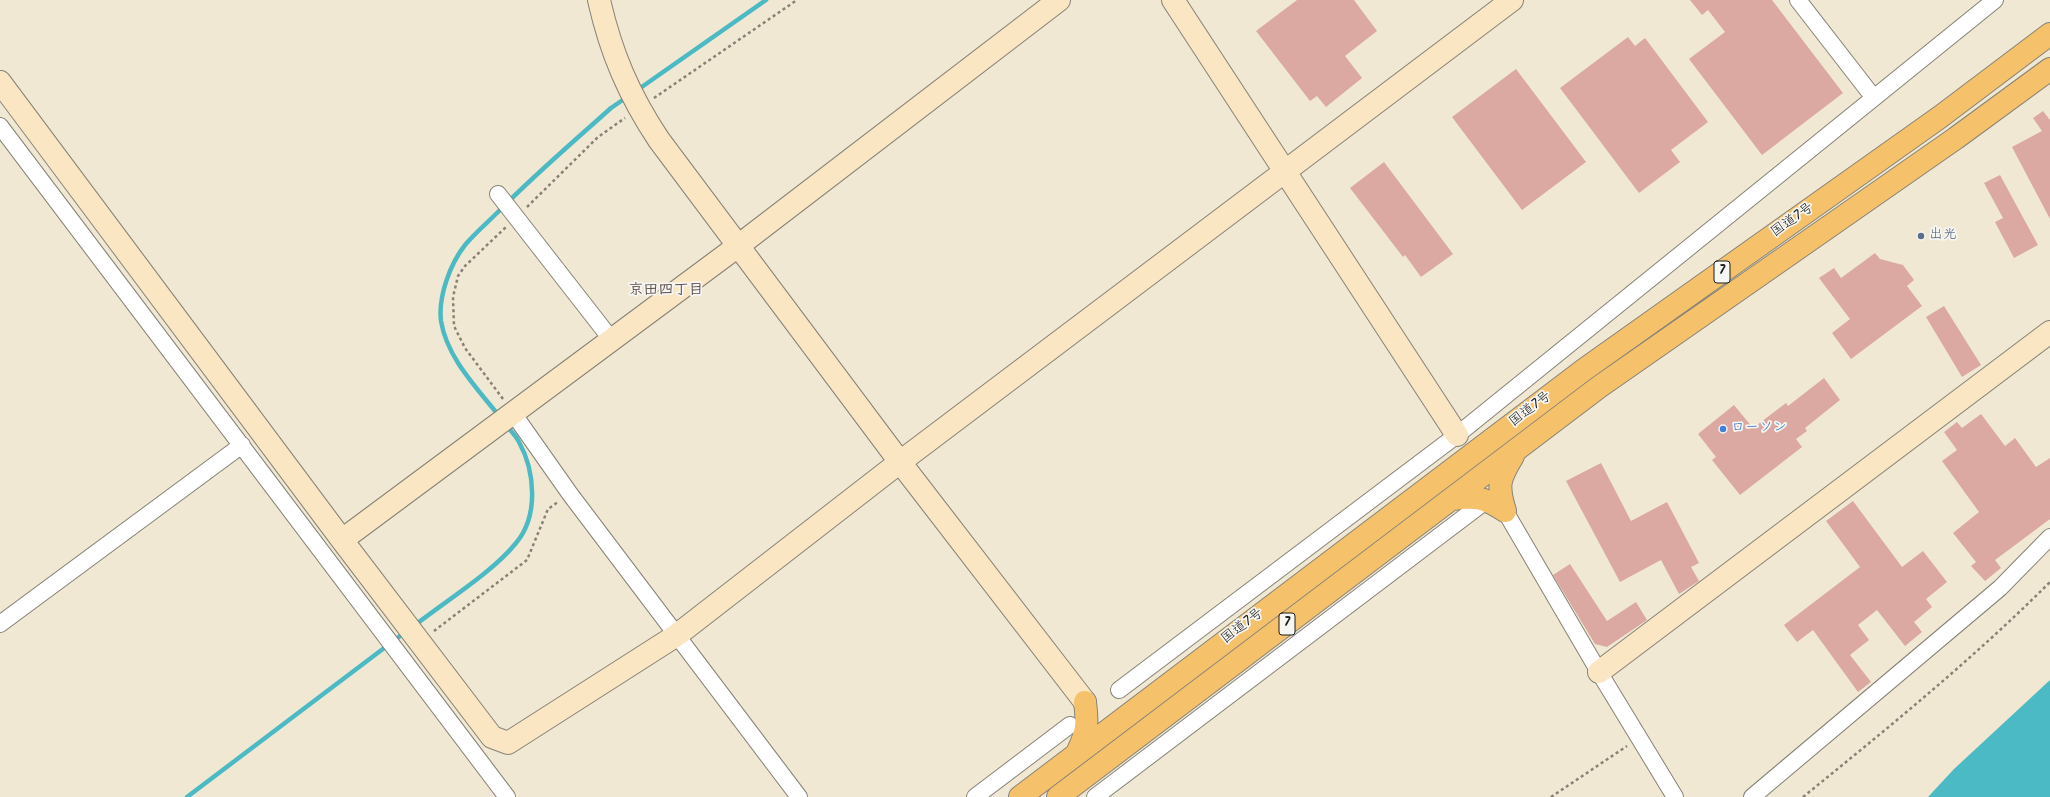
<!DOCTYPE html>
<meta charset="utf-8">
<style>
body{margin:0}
canvas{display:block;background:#f0e8d2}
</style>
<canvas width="2050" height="797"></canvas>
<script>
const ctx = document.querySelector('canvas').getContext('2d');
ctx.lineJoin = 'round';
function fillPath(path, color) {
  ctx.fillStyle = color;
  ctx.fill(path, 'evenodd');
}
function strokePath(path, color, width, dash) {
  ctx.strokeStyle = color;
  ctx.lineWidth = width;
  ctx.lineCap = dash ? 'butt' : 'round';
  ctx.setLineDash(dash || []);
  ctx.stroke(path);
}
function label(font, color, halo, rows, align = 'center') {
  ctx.font = font + ' Kalam,"Klee One",sans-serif';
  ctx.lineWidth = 3.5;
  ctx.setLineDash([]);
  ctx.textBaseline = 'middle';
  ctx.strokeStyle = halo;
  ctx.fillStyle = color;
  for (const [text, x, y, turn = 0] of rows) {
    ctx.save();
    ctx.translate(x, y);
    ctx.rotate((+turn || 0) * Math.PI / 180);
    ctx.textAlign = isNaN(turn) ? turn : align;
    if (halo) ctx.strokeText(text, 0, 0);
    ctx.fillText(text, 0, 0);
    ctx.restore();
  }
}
const water = new Path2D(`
 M2050,680V797H1928L1954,769Z`);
const stream = new Path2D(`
 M636,91L766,0
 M499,416C477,388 447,358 441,321C438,297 450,264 465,245C475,233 487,223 497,213C533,176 572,143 611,108L627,97
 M414,626C444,602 492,573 516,543C539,516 535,471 519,442C516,436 510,430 506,425
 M187,797L404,633`);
const building = new Path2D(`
 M1297,0H1354L1377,31L1345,56L1362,78L1326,107L1317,96L1310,101L1256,31Z
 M1690,0H1772L1843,93L1762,155L1689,59L1725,32L1708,10L1702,15Z
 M1628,37L1635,46L1645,38L1708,122L1671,150L1680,162L1639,193L1560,88Z
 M1516,69L1586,162L1522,210L1452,117Z
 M2043,111L2050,120V219L2012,147L2042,131L2033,118Z
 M1384,162L1453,254L1421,277L1405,255L1403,257L1350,188Z
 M2000,175L2038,245L2014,258L1995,222L2003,218L1984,183Z
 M1875,253L1880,259L1903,265L1914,280L1907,286L1922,306L1851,359L1832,333L1850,319L1819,278L1834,268L1841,278Z
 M1944,306L1981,365L1962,377L1926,317Z
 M1824,378L1840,400L1805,428L1807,431L1796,439L1802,447L1740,495L1712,460L1716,457L1698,434L1734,405L1753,428L1786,403L1788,406Z
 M1981,414L2005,446L2015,438L2036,467L2050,458V519L1995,560L2001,568L1985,581L1971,566L1976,562L1953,533L1979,512L1942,461L1957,450L1944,432L1957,422L1962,428Z
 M1601,463L1631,521L1667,502L1699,563L1691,567L1699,581L1679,594L1661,560L1620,582L1566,481Z
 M1853,501L1902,567L1923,551L1947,582L1926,599L1932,607L1914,622L1922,632L1905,646L1877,610L1858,625L1869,640L1850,655L1871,682L1858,692L1813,630L1797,642L1784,625L1860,567L1826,521Z
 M1570,564L1607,621L1636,602L1647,620L1607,647L1595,644L1553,575Z`);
const path = new Path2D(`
 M654,98L797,0
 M527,207L598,137L625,118
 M503,399L465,348L454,326L453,297L458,276L465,266L506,227
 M434,631L527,560L548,509L558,502
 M1551,797L1627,746
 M1803,797C1888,728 1973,659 2050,582`);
const street = new Path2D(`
 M1798,0L1874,98
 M0,126L507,797
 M498,194L611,339
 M513,413L570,494L799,797
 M1505,511L1599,672L1675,797
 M0,624L242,445
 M1119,690L1457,435L1995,0
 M975,797L1070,725
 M1095,797L1487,500
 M1752,797L2000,588L2050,537`);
const secondary = new Path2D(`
 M599,0C611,53 629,95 659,140L900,462L1085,702
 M1173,0L1457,435
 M0,82L342,540L492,737L508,743L677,635L900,462L1512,0
 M342,540L738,246L1059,0
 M1599,672L2050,332`);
const highway = new Path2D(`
 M1452,499C1477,496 1483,497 1505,511
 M1505,511C1497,485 1499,479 1513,456
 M1077,753C1087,733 1088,724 1085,702
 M1020,797L1585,369L1940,117L2050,34
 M1058,797L1599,387L1956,138L2050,69`);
const markers = [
 [1921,236,4,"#5c6f8a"],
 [1723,429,4,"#3f7fe0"]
];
const shields = [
 [1722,272,16],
 [1287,624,16]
];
const shieldNames = [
 ["7",1722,272],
 ["7",1287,624]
];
const streetNames = [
 ["国道7号",1793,221,-35],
 ["国道7号",1531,410,-37],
 ["国道7号",1243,627,-37]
];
const serviceNames = [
 ["出光",1929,236]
];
const shopNames = [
 ["ローソン",1731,429]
];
const neighbourhoodNames = [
 ["京田四丁目",666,291]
];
fillPath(water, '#4bbac4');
strokePath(stream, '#4bbac4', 4.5);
fillPath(building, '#dba9a2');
strokePath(street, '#868277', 18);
strokePath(secondary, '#868277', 24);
strokePath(highway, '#868277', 24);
strokePath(path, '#868277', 2.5, [3, 3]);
strokePath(street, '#fff', 16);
strokePath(secondary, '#fbe6c4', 22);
strokePath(highway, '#f6c16b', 22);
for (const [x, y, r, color] of markers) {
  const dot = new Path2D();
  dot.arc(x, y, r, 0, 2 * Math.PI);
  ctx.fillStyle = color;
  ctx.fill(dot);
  strokePath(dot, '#f6f6f2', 1.5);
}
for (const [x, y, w] of shields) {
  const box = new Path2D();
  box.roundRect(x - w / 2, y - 11, w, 22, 3);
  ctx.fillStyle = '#f6f6f2';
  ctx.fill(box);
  strokePath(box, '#1c1c1c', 1);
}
label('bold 13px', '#1c1c1c', null, shieldNames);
label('14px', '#1c1c1c', '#f6f6f2', streetNames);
label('14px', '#4e5e75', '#f6f6f2', serviceNames, 'left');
label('14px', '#366cbe', '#f6f6f2', shopNames, 'left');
label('bold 15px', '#5f4d4b', '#f6f6f2', neighbourhoodNames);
</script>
